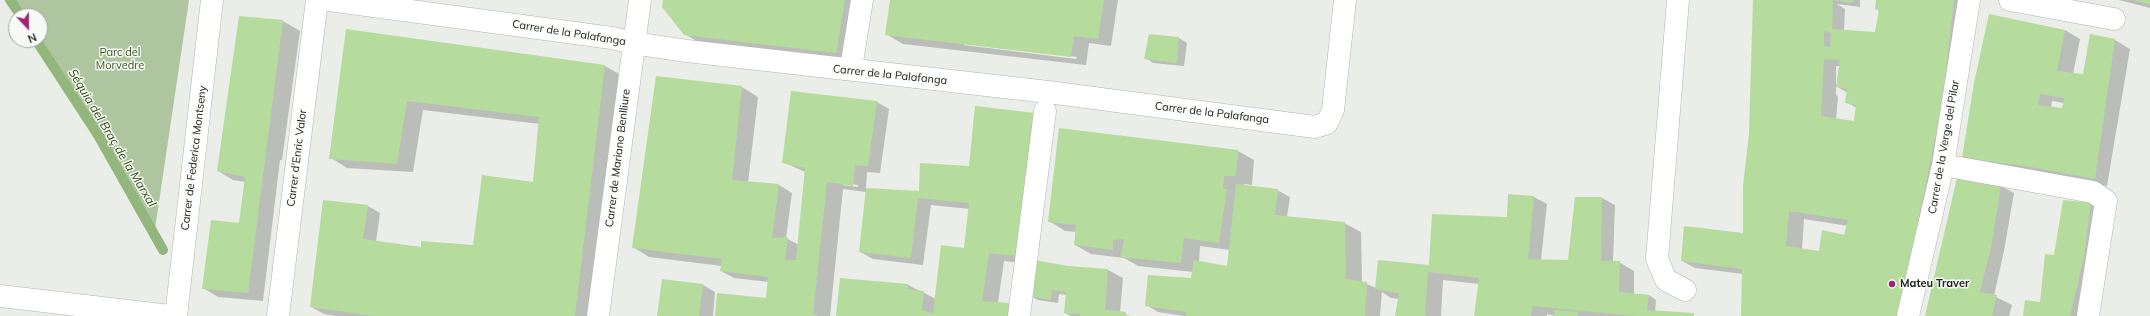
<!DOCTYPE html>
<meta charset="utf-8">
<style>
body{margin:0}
#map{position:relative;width:2150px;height:316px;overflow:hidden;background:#eaede8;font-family:Mulish,sans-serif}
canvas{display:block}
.north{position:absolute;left:8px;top:8px;width:40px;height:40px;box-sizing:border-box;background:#f7faf6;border:1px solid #a2a4a1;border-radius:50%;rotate:158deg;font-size:11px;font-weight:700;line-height:16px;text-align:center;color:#232422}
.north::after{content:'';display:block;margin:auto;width:14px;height:18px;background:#9e2379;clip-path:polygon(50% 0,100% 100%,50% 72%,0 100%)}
</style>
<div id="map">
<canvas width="2150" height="316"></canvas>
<div class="north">N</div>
</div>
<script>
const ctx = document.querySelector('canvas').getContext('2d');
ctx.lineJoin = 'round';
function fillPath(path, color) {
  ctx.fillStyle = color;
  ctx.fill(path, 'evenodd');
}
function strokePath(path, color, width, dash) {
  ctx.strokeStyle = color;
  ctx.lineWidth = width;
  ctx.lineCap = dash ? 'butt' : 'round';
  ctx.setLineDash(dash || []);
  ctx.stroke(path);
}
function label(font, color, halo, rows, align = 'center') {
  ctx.font = font + ' Mulish,sans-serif';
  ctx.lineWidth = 3;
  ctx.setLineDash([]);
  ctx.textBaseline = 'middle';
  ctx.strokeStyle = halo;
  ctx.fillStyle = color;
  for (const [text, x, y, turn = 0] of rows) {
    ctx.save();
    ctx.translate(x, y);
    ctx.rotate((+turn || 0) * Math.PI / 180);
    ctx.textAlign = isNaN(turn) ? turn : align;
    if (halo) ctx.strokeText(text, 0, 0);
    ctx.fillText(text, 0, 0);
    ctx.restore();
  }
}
const green = new Path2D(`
 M10,0H189L155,229L36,40H40V16H21Z`);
const shadow = new Path2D(`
 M664,0H862L853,62L701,44L685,34Z
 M891,0H1118L1111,46L1089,43L1086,65L903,44L886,34ZM964,43L1077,57L1076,59L964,45Z
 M1754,0H1860V7L1837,4L1845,9L1844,31L1876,33L1879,11L1876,9L1877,0H1967L1916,316H1742L1743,274L1695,268L1682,261L1743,234L1750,134ZM1836,66H1840L1837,85L1836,84ZM1836,86L1848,93L1846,102L1857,108L1855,122L1836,119L1838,97L1836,95ZM1804,219L1848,226L1845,236L1820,253L1802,250Z
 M2119,0H2150V8Z
 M240,18L283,21L300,31L282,160H280L263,301L218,297L203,288L240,225L245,182L233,180L218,171Z
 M347,30L605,66L621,75L592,316H336L324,314L311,307L368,206L380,213L376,242L420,248L474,246L538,184L540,124L423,110L413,172L347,168L331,158Z
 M2065,30L2080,39L2073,74L2084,75L2091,36L2115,40L2130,49L2107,186L1963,157ZM2052,101L2064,103L2063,109L2051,108Z
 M1149,35L1179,38L1187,43L1184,66L1153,63L1146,58Z
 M742,87L758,97L748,183L779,185L792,193L786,238L799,245L805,172L783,162L877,102L889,109L880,173L867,172L866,189L920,192L969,167L1035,114L1030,264L1004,261L998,303L1024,316H837L908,285L936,299L965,249L970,209L931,205L923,265L873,259L860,252L866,192L843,189L830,316H716L767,300L769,282L734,278L721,271L722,266L649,257L633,247ZM843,183L858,185V187L843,185Z
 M1238,151L1254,160L1252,185L1244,184V186L1277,190L1290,197L1287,217L1344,223L1361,232L1362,282L1376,288L1430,266L1508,218L1509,195L1534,197L1547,204L1541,260L1569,261L1576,198H1602L1615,205L1613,262H1619L1634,271V294L1649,295L1656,300L1655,312L1696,316H1555L1547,314V316H1475L1479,284L1443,280L1441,316H1396L1399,299L1391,298L1382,292L1380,316H1184L1158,312L1146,305L1192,279L1193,272L1138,266L1124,258L1091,254L1075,245L1077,232L1065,231L1049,221ZM1200,246L1230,250L1232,267L1199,262Z
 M2001,186L2014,193L2004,251L1994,296L2012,305L2009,316H1926Z
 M2091,204L2103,212L2083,316H2024L2048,306L2054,256Z
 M1068,267L1108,270L1123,278L1120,313L1130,316H1071L1065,313L1067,295L1059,294L1058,303L1038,300L1031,296Z
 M703,285L715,292L713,316H658Z`);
const stream = new Path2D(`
 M10,0L21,16
 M36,40L98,135L163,250`);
const building = new Path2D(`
 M663,0H845L836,53L684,35L662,7Z
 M890,0H1104L1098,39L1074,36L1071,57L885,35Z
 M1753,0H1833L1832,29L1875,32L1879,10L1875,9L1876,0H1954L1942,104L1899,316H1741L1742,269L1681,261L1684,226L1743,233V186L1749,134ZM1824,31L1831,33L1830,47L1824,46ZM1824,59L1840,60L1836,87L1847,89L1845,103L1856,105L1854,121L1821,116ZM1789,211L1848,220L1844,235L1822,230L1819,251L1786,246Z
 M1833,0H1853L1852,3Z
 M2150,0V4L2135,1L2136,0Z
 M1989,14L2065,30L2057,71L2083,74L2090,34L2115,39L2095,179L2025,166L1962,158L1974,83ZM2040,94L2064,98L2062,108L2038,105Z
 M239,16L283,20L248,293L202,289L211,220L239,223L245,177L217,171Z
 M346,29L605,65L575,316H374L310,307L323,200L368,205L363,239L421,247V241L473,245L482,175L533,182L539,117L407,101L397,164L329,159Z
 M1149,34L1179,37L1177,63L1144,59Z
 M656,76L742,86L732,180L779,184L772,238L788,237L785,260H796L805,168L782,163L791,91L877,101L868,166L855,165L853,186L827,182L813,314L818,316H715L717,293L766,298L768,277L720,271L722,259L632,248Z
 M975,106L1035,113L1015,256L989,253L982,301L1010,303L1008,316H836L840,278L908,284V289L924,291L922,311L933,313L941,245L964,248L969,203L918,198L911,258L859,252L866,188L919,191L920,163L969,166Z
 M1059,128L1238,150L1236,176H1224L1223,189H1227L1219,243L1184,238L1181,263L1121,257L1124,239L1113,240V250L1074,245L1076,225L1048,222Z
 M1957,178L2001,185L1992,243L1980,292L1997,295L1992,316H1925Z
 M1236,184L1278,189L1275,215L1345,222L1346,279L1367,282L1365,316H1186L1187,312L1145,306L1148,275L1191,278L1194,260L1227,266Z
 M1508,194L1534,196L1528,259L1568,260L1575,197H1602L1601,261H1620L1619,292L1649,295L1647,310L1694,313V316H1636L1532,306L1531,316H1474L1479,278L1428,272L1425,316H1395L1399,293L1375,289L1378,260L1429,265L1432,214L1507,217Z
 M2063,200L2091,203L2084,257L2070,316H2023L2025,300L2040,302L2045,254L2054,255Z
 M1034,260L1068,266L1108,269L1105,310L1126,312V316H1080V314L1064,313L1066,292L1052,290L1051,300L1029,296Z
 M662,279L703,284L699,316H657Z
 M1555,310L1578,312V316H1554Z`);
const minor = new Path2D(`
 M329,0L612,38L633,43L687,51L1048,92L1315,127L1327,123L1333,110L1345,0
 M1678,0L1657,259L1666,280L1685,290
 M2010,0L2114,19
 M852,62L862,0
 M1943,165L2093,192L2106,201L2088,316
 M0,296L170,316
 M176,316L212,0
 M278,316L317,0
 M598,316L640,0
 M1019,316L1045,111
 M1908,316L1943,165L1969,0`);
const markers = [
 [1892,284,4,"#9e2379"]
];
const streetNames = [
 ["Carrer de la Palafanga",569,33,9],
 ["Carrer de la Palafanga",890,75,6],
 ["Carrer de la Palafanga",1212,113,7],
 ["Carrer de la Verge del Pilar",1944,147,-80],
 ["Carrer de Federica Montseny",194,158,-83],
 ["Carrer d'Enric Valor",297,158,-83],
 ["Carrer de Mariano Benlliure",618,158,-83]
];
const parkNames = [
 ["Parc del",120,53],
 ["Morvedre",120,66]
];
const poiNames = [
 ["Mateu Traver",1900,284]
];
const waterNames = [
 ["Séquia del Braç de la Marxal",112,138,59]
];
fillPath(green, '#aec59f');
fillPath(shadow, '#0003');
strokePath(stream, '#92b67b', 10);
fillPath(building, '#b5db9d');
strokePath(minor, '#b2b4b0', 23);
strokePath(minor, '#fff', 22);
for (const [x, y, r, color] of markers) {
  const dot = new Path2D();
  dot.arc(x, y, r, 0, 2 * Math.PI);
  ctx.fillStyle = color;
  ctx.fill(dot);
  strokePath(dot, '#f7faf6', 1.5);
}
label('11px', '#232422', '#f7faf6', streetNames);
label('11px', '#355618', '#f7faf6', parkNames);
label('bold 11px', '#232422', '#f7faf6', poiNames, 'left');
label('italic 12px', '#264705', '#f7faf6', waterNames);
</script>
